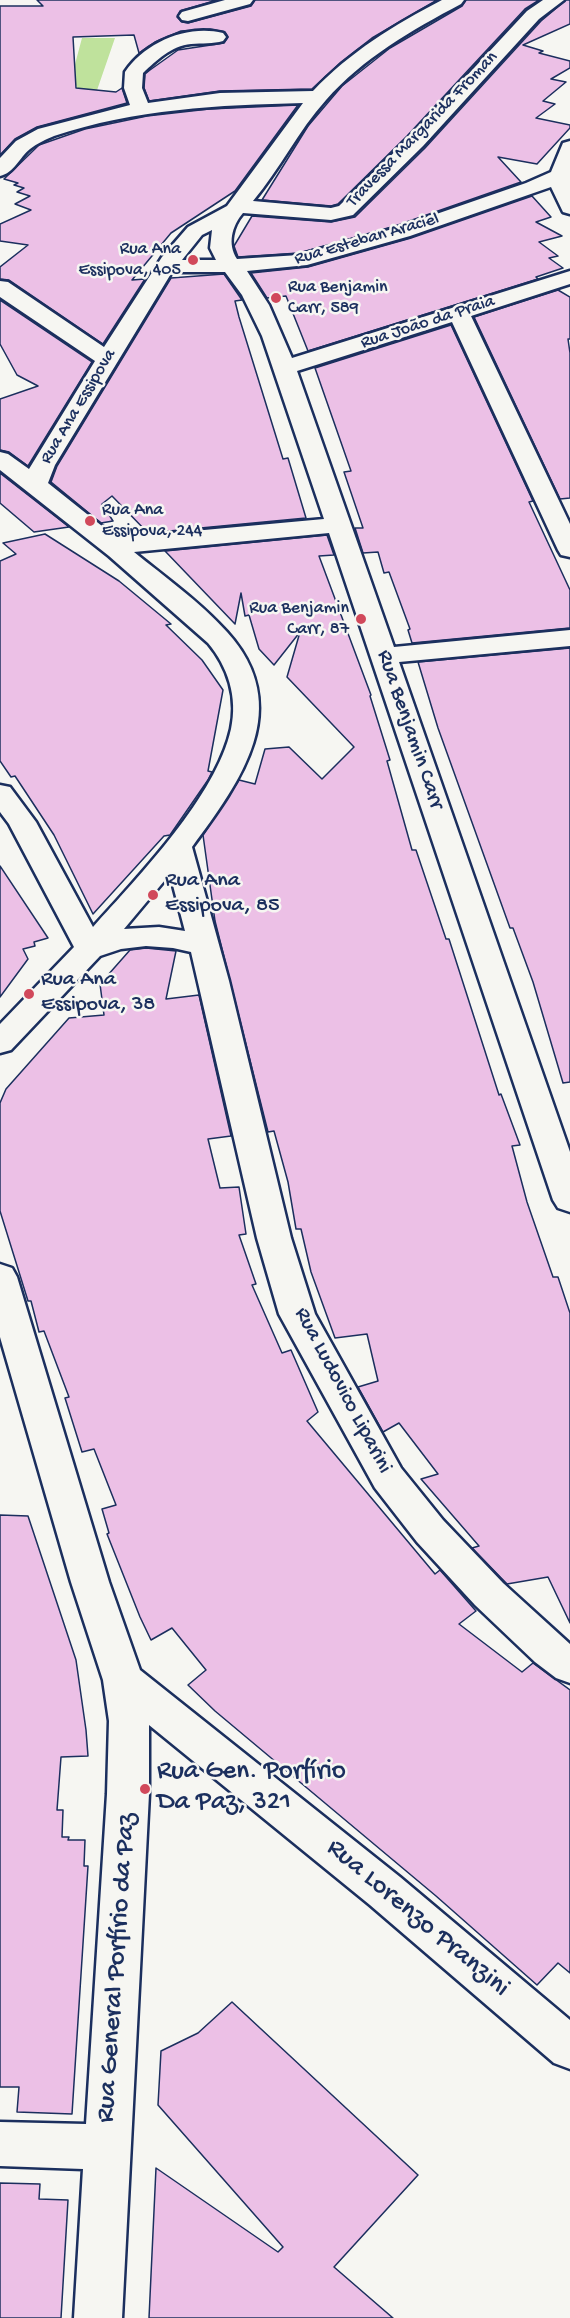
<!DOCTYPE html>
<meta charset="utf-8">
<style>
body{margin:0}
canvas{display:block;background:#f6f6f2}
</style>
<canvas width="570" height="2318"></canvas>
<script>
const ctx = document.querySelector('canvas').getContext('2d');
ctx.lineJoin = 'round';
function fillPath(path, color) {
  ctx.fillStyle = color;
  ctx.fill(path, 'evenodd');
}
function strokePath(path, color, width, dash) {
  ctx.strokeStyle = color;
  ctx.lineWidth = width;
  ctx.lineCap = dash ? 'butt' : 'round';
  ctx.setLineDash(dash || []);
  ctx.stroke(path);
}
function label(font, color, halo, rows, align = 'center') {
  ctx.font = font + ' "Gochi Hand",sans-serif';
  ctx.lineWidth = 5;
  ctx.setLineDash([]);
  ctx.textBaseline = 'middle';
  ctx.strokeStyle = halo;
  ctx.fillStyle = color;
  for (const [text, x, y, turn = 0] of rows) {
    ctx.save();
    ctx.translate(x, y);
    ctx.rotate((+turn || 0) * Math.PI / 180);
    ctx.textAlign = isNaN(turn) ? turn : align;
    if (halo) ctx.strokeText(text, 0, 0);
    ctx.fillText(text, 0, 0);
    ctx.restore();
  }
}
const green = new Path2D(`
 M82,38H115L95,96L72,94L77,86L70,83Z`);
const building = new Path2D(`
 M37,0H217L180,11L177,17L182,22L188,23L251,6L255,0H437L372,38L341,62L312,89L220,91L149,101L144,88L145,74L150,70L178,50L224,43L228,37L225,32L210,29L181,31L155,42L139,53L134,35L73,37L76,88L116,92L122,88L127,103L37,127L15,139L0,155V6H43Z
 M466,0H539L525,9L407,136L338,204L331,206L262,200L308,126L342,86L390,48L462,6Z
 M566,0H570V24L523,45L543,51L539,53L570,61V68L551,79L566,82L543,101L555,104L536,118L570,125V128L537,164L498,157L521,182L395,226L299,253L238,257L234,246L252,216L331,222L355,217L425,148L541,21Z
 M298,105L235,191L171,233L132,280L145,279L103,344L9,280L0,279V267L28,245L0,241V224L31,210L15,204L30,196L17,192L24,188L14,185L18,183L4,179L39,145L85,129L147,116L209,109Z
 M532,196L551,217L536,222L562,236L539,242L558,256L549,258L563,268L536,277L538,279L308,351L286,296L267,298L251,273L308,267L411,238Z
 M224,274L242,300L235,301L239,317L283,459L288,458L306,518L148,533L112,496L102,504L113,521L101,523L51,482L57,466L171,278Z
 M558,290L570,297V339H568L570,353V498L560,499L474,317Z
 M0,300L92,362L28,466L9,452L0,450V399L38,386L17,375L0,344Z
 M451,325L533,501L529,502L570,590V628L412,643L408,630L410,629L389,572L384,573L378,552L363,553L355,528H363L344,472L351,471L315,368Z
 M0,473L69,527L34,532L0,503Z
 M45,534L119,581L171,624L166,625L202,660L223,690L208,771L212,772L208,780L170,835L164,836L93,914L54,835L15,776L11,777L0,761V561L16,554L3,543Z
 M327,535L334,555L319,556L371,695L370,696L390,760L387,761L412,850H416L446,939H449L499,1095L501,1094L520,1145L512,1146L527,1202L553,1277H558L570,1313V1623L548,1577L507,1584L472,1548L479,1546L421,1479L438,1474L399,1423L383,1432L358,1387L378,1381L367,1334L335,1338L311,1272L301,1229H296L288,1182L274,1131L268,1132L215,921L203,835L239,780L255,784L265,749L289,747L322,779L354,747L287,677L300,632L274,665L259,649L249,615L245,616L241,593L235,624L165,551Z
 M570,648V1082L563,1083L533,982L513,928H510L438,728L418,662Z
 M0,866L48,938L34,942L35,946L23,949L28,959L0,997Z
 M146,948L176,951L166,999L199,995L231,1136L208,1139L220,1188L239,1187L246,1234L239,1235L256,1284L252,1285L282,1353L291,1350L318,1412L307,1421L435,1574L440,1570L476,1611L459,1624L522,1672L533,1663L570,1690V1973L558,1963L537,1985L436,1896L215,1711L188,1685L206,1670L172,1628L151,1640L140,1617L107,1534L109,1533L102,1509L116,1505L94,1449L82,1452L65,1398L69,1397L44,1331L39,1332L31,1301H28L0,1211V1103L6,1089L69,1018L104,1015L100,984L130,950Z
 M0,1515L28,1516L76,1660L86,1730L88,1756L61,1757L57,1810H63L62,1837H69L68,1840H85L84,1866H88L72,2114L17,2112L19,2087H0Z
 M232,2002L418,2175L334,2267L393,2318H149L156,2168L278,2252L283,2247L158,2105L161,2051L198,2033Z
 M0,2183L40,2184L39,2199L68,2200L61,2318H0Z`);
const minor = new Path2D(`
 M225,0H253L250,4L188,21L182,20L179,16L182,12Z
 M442,0H464L461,4C412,30 363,58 326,100C298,131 280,169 253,201L331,208L339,206L409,138L527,11L543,0H564L539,19L423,146L353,215L331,220L243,213C232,226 227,244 237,259L299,255L396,228L526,183L551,172L563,143L570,141V214L563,212L551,187L410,236L307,265L247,271L269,305L292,358L570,271V284L471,316L570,524V557L561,555L558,550L452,322L297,371L394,647L570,630V646L399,662L570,1152V1212L558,1208L553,1200L329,533L134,552C165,577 200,602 227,632C295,707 241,781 192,847L229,981L291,1238L315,1314L401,1468L443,1520L503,1583L570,1644V1683L556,1678L535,1662L475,1605L417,1542L375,1488L279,1314L257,1238L191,952L173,948L146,946L121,949L100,956L11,1050L0,1053V1024L74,947L9,824L0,812V785L10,787L36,822L93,927C139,876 216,796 231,729C238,697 228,667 208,643L109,556L0,470V452L8,454L29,469L95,361L0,297V281L8,282L104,347L162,257L188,227L227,206L303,103C219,105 135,109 54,136C47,139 36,144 30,149C19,158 14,173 0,176V158L16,141L38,129L130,105L124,88L125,72C145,42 188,24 223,33L226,37L223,41C213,44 202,43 191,44C171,46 157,60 143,73L142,88L148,103L220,93L313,91C350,52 394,25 442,0ZM212,230L210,248L216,260H182L202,235ZM172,272H225L242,295L262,336L324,519L117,538L48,483L55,465ZM170,874L185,931L159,927L124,929Z
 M0,1264L12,1268L17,1277L109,1582L140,1670L400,1877L570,2020V2069L554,2063L370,1905L149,1725V1794L122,2318H74L83,2169L0,2166V2122L86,2124L107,1794L109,1721L103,1680L71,1582L0,1337Z`);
const markers = [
 [193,260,6,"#d1495b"],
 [276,298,6,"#d1495b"],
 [90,521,6,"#d1495b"],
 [361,619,6,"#d1495b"],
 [153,895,6,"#d1495b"],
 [29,994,6,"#d1495b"],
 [145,1789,6,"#d1495b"]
];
const farStreetnames = [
 ["Travessa Margarida Froman",423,130,-46],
 ["Rua Esteban Araciel",367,240,-16],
 ["Rua João da Praia",428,323,-18],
 ["Rua Ana Essipova",79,407,-59]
];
const farPoinames = [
 ["Rua Ana",181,250],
 ["Essipova, 405",181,271],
 ["Rua Benjamin",288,288,"left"],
 ["Carr, 589",288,309,"left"],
 ["Rua Ana",102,511,"left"],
 ["Essipova, 244",102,532,"left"],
 ["Rua Benjamin",349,609],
 ["Carr, 87",349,630]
];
const streetNames = [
 ["Rua Benjamin Carr",409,730,71],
 ["Rua Ludovico Liparini",342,1391,62]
];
const poiNames = [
 ["Rua Ana",165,882],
 ["Essipova, 85",165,907],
 ["Rua Ana",41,981],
 ["Essipova, 38",41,1006]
];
const nearPoinames = [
 ["Rua Gen. Porfírio",157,1773],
 ["Da Paz, 321",157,1804]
];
const nearStreetnames = [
 ["Rua Lorenzo Pranzini",417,1919,40],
 ["Rua General Porfírio da Paz",118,1968,-86]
];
fillPath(green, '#bfe29c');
fillPath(building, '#ecc0e6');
strokePath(building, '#1b2f5e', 1.5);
strokePath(minor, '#1b2f5e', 5);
fillPath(minor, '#f6f6f2');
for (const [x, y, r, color] of markers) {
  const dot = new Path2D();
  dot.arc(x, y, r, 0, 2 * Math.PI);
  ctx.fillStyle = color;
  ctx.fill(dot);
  strokePath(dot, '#f6f6f2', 2);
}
label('18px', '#1b2f5e', '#f6f6f2', farStreetnames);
label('18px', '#1b2f5e', '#f6f6f2', farPoinames, 'right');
label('22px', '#1b2f5e', '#f6f6f2', streetNames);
label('22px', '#1b2f5e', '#f6f6f2', poiNames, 'left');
label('27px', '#1b2f5e', '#f6f6f2', nearPoinames, 'left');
label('27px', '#1b2f5e', '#f6f6f2', nearStreetnames);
</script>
